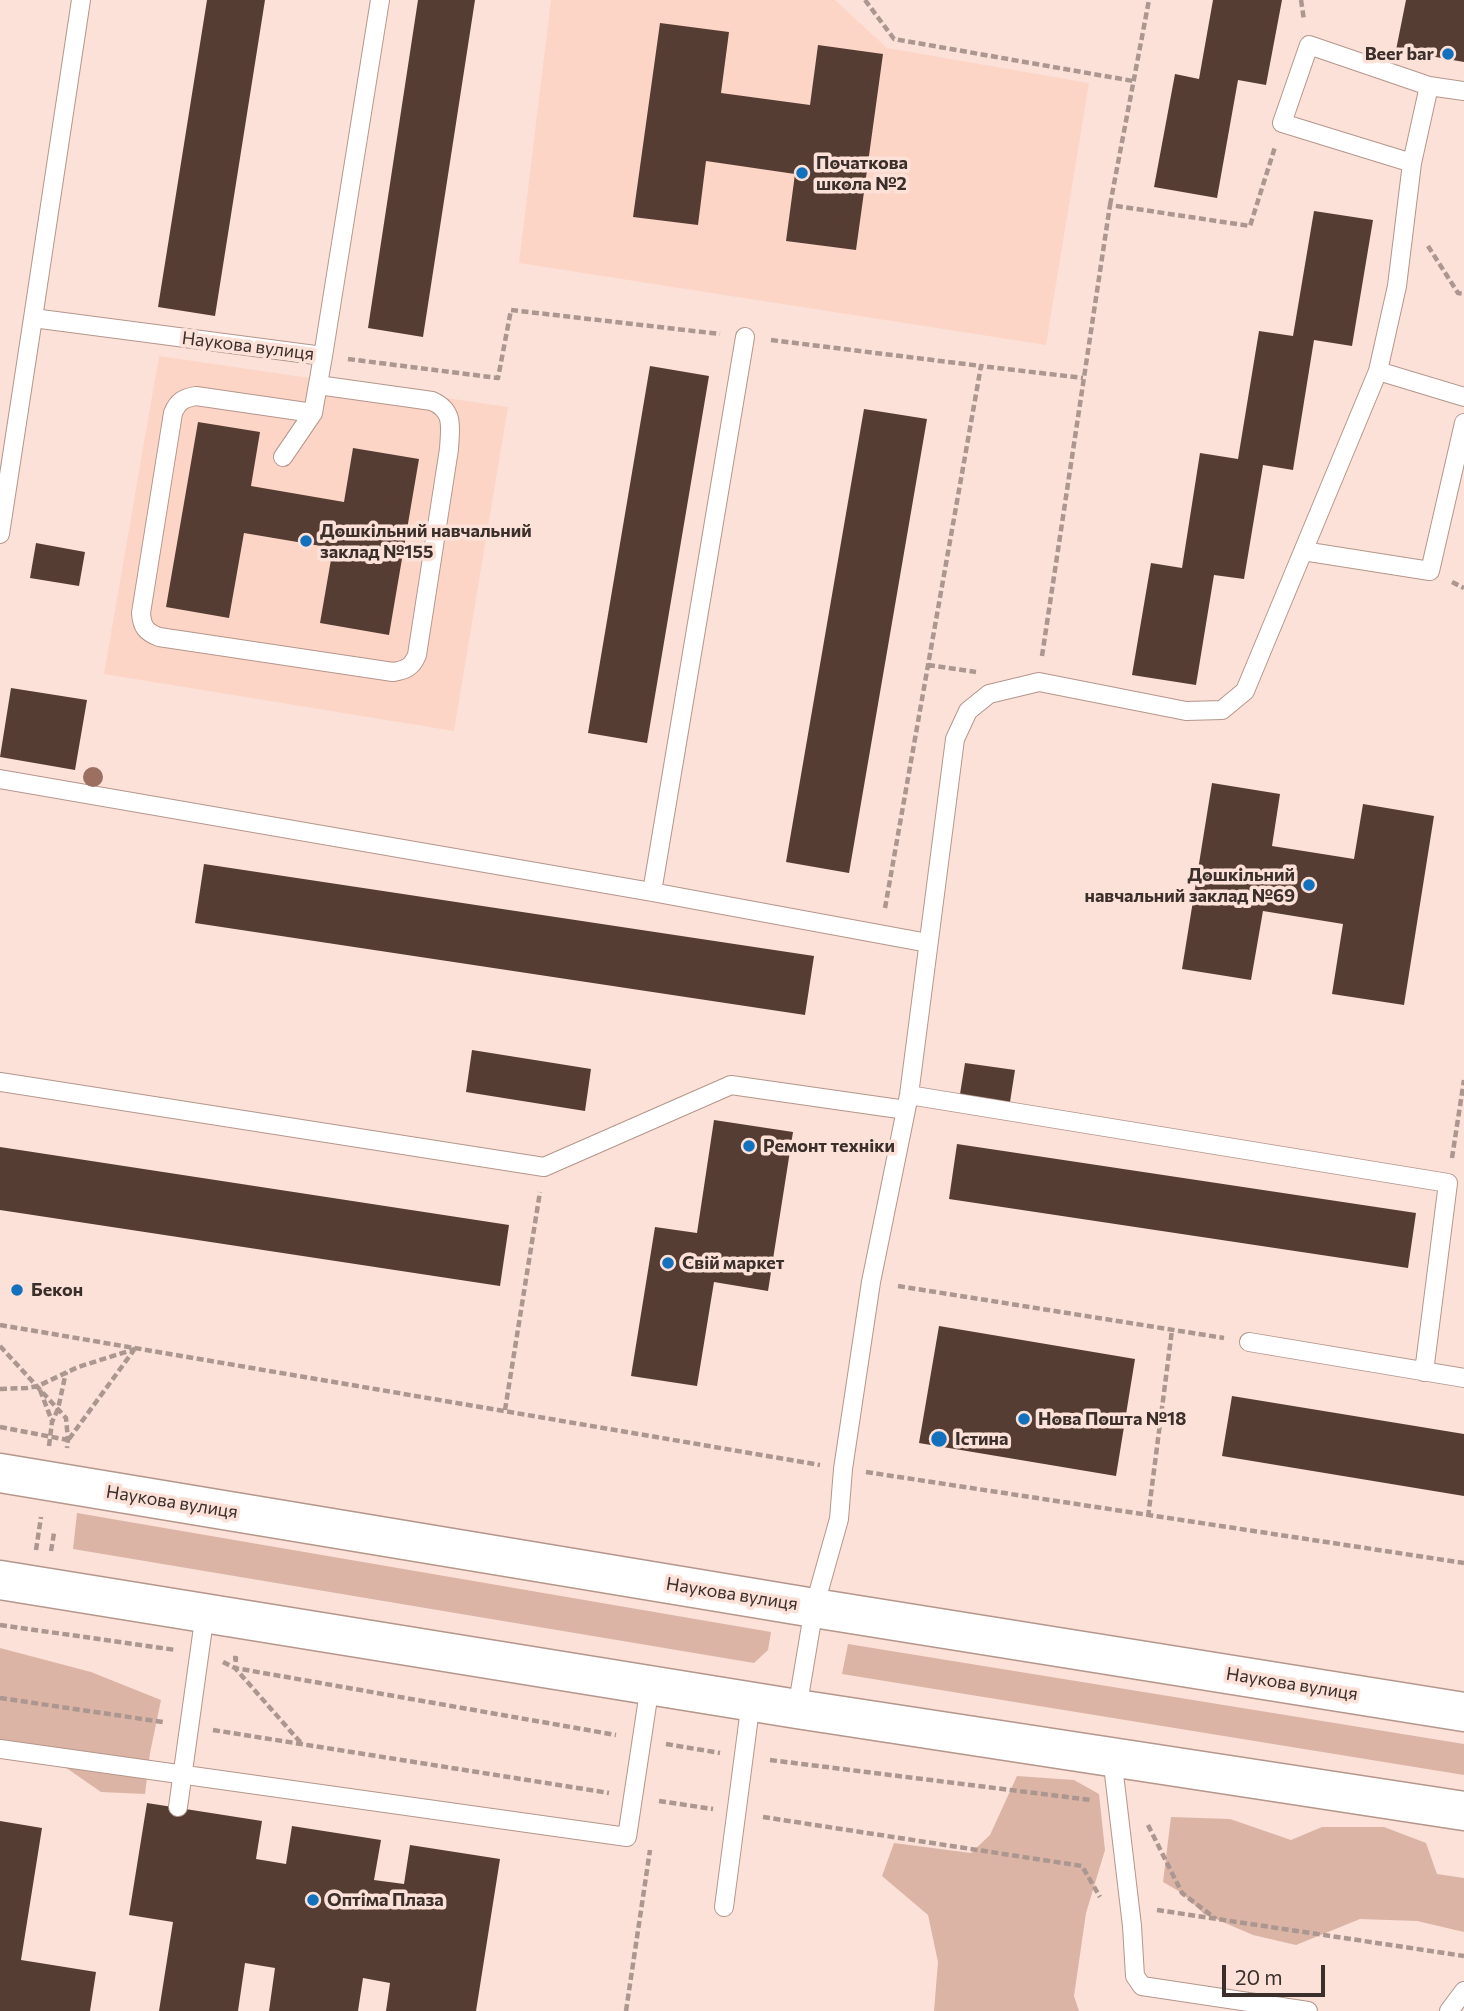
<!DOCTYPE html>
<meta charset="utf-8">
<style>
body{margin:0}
#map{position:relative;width:1464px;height:2011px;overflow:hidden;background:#fbe1d8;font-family:Commissioner,sans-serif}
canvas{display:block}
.scale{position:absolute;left:1222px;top:1965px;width:103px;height:32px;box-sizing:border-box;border:4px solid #3b2f2b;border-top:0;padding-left:9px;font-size:21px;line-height:24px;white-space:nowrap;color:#3b2f2b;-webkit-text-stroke:5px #fbe1d8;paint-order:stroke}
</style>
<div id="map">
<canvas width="1464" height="2011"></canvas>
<div class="scale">20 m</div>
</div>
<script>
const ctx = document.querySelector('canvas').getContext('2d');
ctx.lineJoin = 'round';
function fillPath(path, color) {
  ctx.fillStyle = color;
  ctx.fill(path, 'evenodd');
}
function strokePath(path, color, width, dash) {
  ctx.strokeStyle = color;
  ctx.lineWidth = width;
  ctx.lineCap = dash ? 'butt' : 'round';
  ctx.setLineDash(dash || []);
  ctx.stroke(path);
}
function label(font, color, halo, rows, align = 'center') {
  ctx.font = font + ' Commissioner,sans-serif';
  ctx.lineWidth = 7;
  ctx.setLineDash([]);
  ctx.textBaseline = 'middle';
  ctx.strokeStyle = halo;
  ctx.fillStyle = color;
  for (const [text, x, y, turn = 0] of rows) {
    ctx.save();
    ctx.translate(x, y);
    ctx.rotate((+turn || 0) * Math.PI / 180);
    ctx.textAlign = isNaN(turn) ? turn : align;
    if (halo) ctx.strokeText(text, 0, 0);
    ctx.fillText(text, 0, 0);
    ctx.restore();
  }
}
const built = new Path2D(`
 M551,0H835L887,48L1089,83L1046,345L519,263Z
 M159,356L508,407L454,731L104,674Z`);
const green = new Path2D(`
 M77,1513L771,1632L768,1650L754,1663L73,1549Z
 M848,1644L1464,1744V1775L842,1674Z
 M0,1648L91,1672L161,1700L150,1753L145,1794L101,1792L36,1747H0Z
 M1017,1776L1074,1780L1099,1794L1105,1850L1086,1913L1074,1996L1079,2011H934L938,1962L928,1915L882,1876L894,1843L971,1853L990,1835Z
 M1171,1817L1230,1819L1291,1840L1322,1827H1384L1426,1843L1437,1874L1464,1878V1932L1417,1921L1360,1919L1296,1945L1253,1935L1204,1914L1182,1893L1163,1882Z`);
const building = new Path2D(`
 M207,0H265L215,316L158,307Z
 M418,0H475L423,337L368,328Z
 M1213,0H1282L1266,85L1238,80L1217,198L1154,187L1175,74L1199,79Z
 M1406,0H1464V62L1396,50Z
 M660,23L729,32L721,93L810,105L818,45L883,54L856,250L786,241L795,174L706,161L698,225L633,217Z
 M1314,211L1373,220L1352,346L1314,340L1293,470L1263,465L1244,579L1214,575L1196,685L1132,675L1151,563L1182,568L1200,453L1238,459L1259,331L1293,336Z
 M650,366L709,376L647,743L588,733Z
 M864,409L927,419L849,873L786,862Z
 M198,422L260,432L251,486L344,502L353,448L419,459L389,635L320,623L333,548L244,533L229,618L166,607Z
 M36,543L85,552L79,586L30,578Z
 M11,688L87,700L75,770L0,757Z
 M1212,783L1280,794L1272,846L1354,859L1363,804L1434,816L1404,1005L1332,994L1343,924L1263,911L1251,980L1182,969Z
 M204,864L814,956L805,1015L195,923Z
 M472,1050L591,1069L585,1111L466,1092Z
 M965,1063L1015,1070L1010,1102L960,1094Z
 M714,1120L793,1132L768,1291L714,1282L697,1386L631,1376L655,1227L697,1233Z
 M957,1144L1416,1213L1408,1268L949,1199Z
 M0,1147L509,1225L500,1286L0,1210Z
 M939,1326L1135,1359L1116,1476L919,1443Z
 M1232,1396L1464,1434V1496L1222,1456Z
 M147,1803L262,1821L256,1859L286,1864L292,1826L381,1840L374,1880L404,1884L410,1845L500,1859L476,2011H386L390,1983L363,1978L358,2011H269L275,1968L245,1963L238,2011H159L173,1922L129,1915Z
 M0,1821L42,1828L21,1960L96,1972L90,2011H0Z`);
const path = new Path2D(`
 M865,0L894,39L1133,81
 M1301,0L1304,20
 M1110,205L1149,0
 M1428,246L1458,293L1464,294
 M771,340L981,366
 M348,359L498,378L511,310L720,334
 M1452,582L1464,588
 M1042,656L1110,205L1250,226L1275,147
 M928,665L976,672
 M885,908L981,366L1083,378
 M1452,1158L1464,1080
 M898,1286L1224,1338
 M0,1325L820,1465
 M0,1346L66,1418L68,1440L67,1448
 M0,1389L27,1388L38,1386L78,1367L135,1349
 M40,1390L52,1421
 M505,1410L540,1192
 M0,1427L68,1440
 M69,1439L134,1350
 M49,1446L52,1422L58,1409L66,1372
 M866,1472L1464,1563
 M1148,1517L1172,1330
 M36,1550L41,1517
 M51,1551L54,1533
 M0,1625L176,1650
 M233,1658H236L235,1668L301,1743
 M223,1662L235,1668L616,1735
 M0,1698L163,1722
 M213,1730L609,1793
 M666,1744L720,1753
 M770,1760L1091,1800
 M659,1801L713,1809
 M763,1817L1082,1866L1100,1897
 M1148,1825L1182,1893L1216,1919
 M1157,1910L1464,1956
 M626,2011L650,1850`);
const service = new Path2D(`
 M1412,163L1282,123L1309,45L1429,86L1464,91
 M33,318L81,0
 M1378,371L1464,397
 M313,413L196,396C184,398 178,401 173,413L141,613C142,627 146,632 159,637L393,672C406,670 412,667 417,655L449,449C450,428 455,411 432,401L318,385
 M283,457L313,413L323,356
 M0,534L33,318L323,356L380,0
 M1303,551L1430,571L1464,423
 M0,779L652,892L928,943
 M652,892L745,337
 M0,1082L544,1167L731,1085L906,1110
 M909,1095L1448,1183L1424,1372
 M1249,1342L1464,1378
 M797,1709L814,1608L839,1519L843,1469L871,1282L909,1095L955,739L968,711L989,694L1039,682L1186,711L1222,710L1245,691L1378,371L1397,286L1412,163L1429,86
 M0,1749L627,1837L650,1685
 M1112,1757L1132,1926L1135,1976L1142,1986L1308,2011
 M178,1807L205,1613
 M724,1907L751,1701
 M1449,2011L1464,1991`);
const secondary = new Path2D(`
 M0,1473L814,1608L1464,1712
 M0,1580L797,1709L1464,1811`);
const trees = [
 [93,777]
];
const markers = [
 [1448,54,7,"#1270bd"],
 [802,173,7,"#1270bd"],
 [306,541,7,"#1270bd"],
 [1309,885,7,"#1270bd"],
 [749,1146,7,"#1270bd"],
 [668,1263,7,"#1270bd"],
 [17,1290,7,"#1270bd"],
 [1024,1419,7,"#1270bd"],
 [939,1439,9,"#1270bd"],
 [313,1900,7,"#1270bd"]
];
const poiNames = [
 ["Beer bar",1434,54,"right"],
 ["Початкова",816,163],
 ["школа №2",816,184],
 ["Дошкільний навчальний",320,531],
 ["заклад №155",320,552],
 ["Дошкільний",1295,875,"right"],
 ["навчальний заклад №69",1295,896,"right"],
 ["Ремонт техніки",763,1146],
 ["Свiй маркет",682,1263],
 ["Бекон",31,1290],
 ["Нова Пошта №18",1038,1419],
 ["Істина",955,1439],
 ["Оптіма Плаза",327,1900]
];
const streetNames = [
 ["Наукова вулиця",248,346,7],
 ["Наукова вулиця",172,1502,9],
 ["Наукова вулиця",732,1594,9],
 ["Наукова вулиця",1292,1684,9]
];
fillPath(built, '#fdd5c7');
fillPath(green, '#dcb4a6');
fillPath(building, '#563d34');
strokePath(service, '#b4968b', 20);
strokePath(secondary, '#b4968b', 41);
strokePath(path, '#ab9790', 4.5, [7, 3.5]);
strokePath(service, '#fff', 18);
strokePath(secondary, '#fff', 38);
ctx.fillStyle = '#9c7061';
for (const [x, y] of trees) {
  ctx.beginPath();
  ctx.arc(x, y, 10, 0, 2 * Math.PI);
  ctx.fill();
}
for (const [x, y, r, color] of markers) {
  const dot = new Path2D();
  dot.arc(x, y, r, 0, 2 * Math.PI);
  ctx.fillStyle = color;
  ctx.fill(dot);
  strokePath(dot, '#fbe1d8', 2.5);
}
label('bold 18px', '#3b2f2b', '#fbe1d8', poiNames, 'left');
label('18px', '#3b2f2b', '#fbe1d8', streetNames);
</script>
